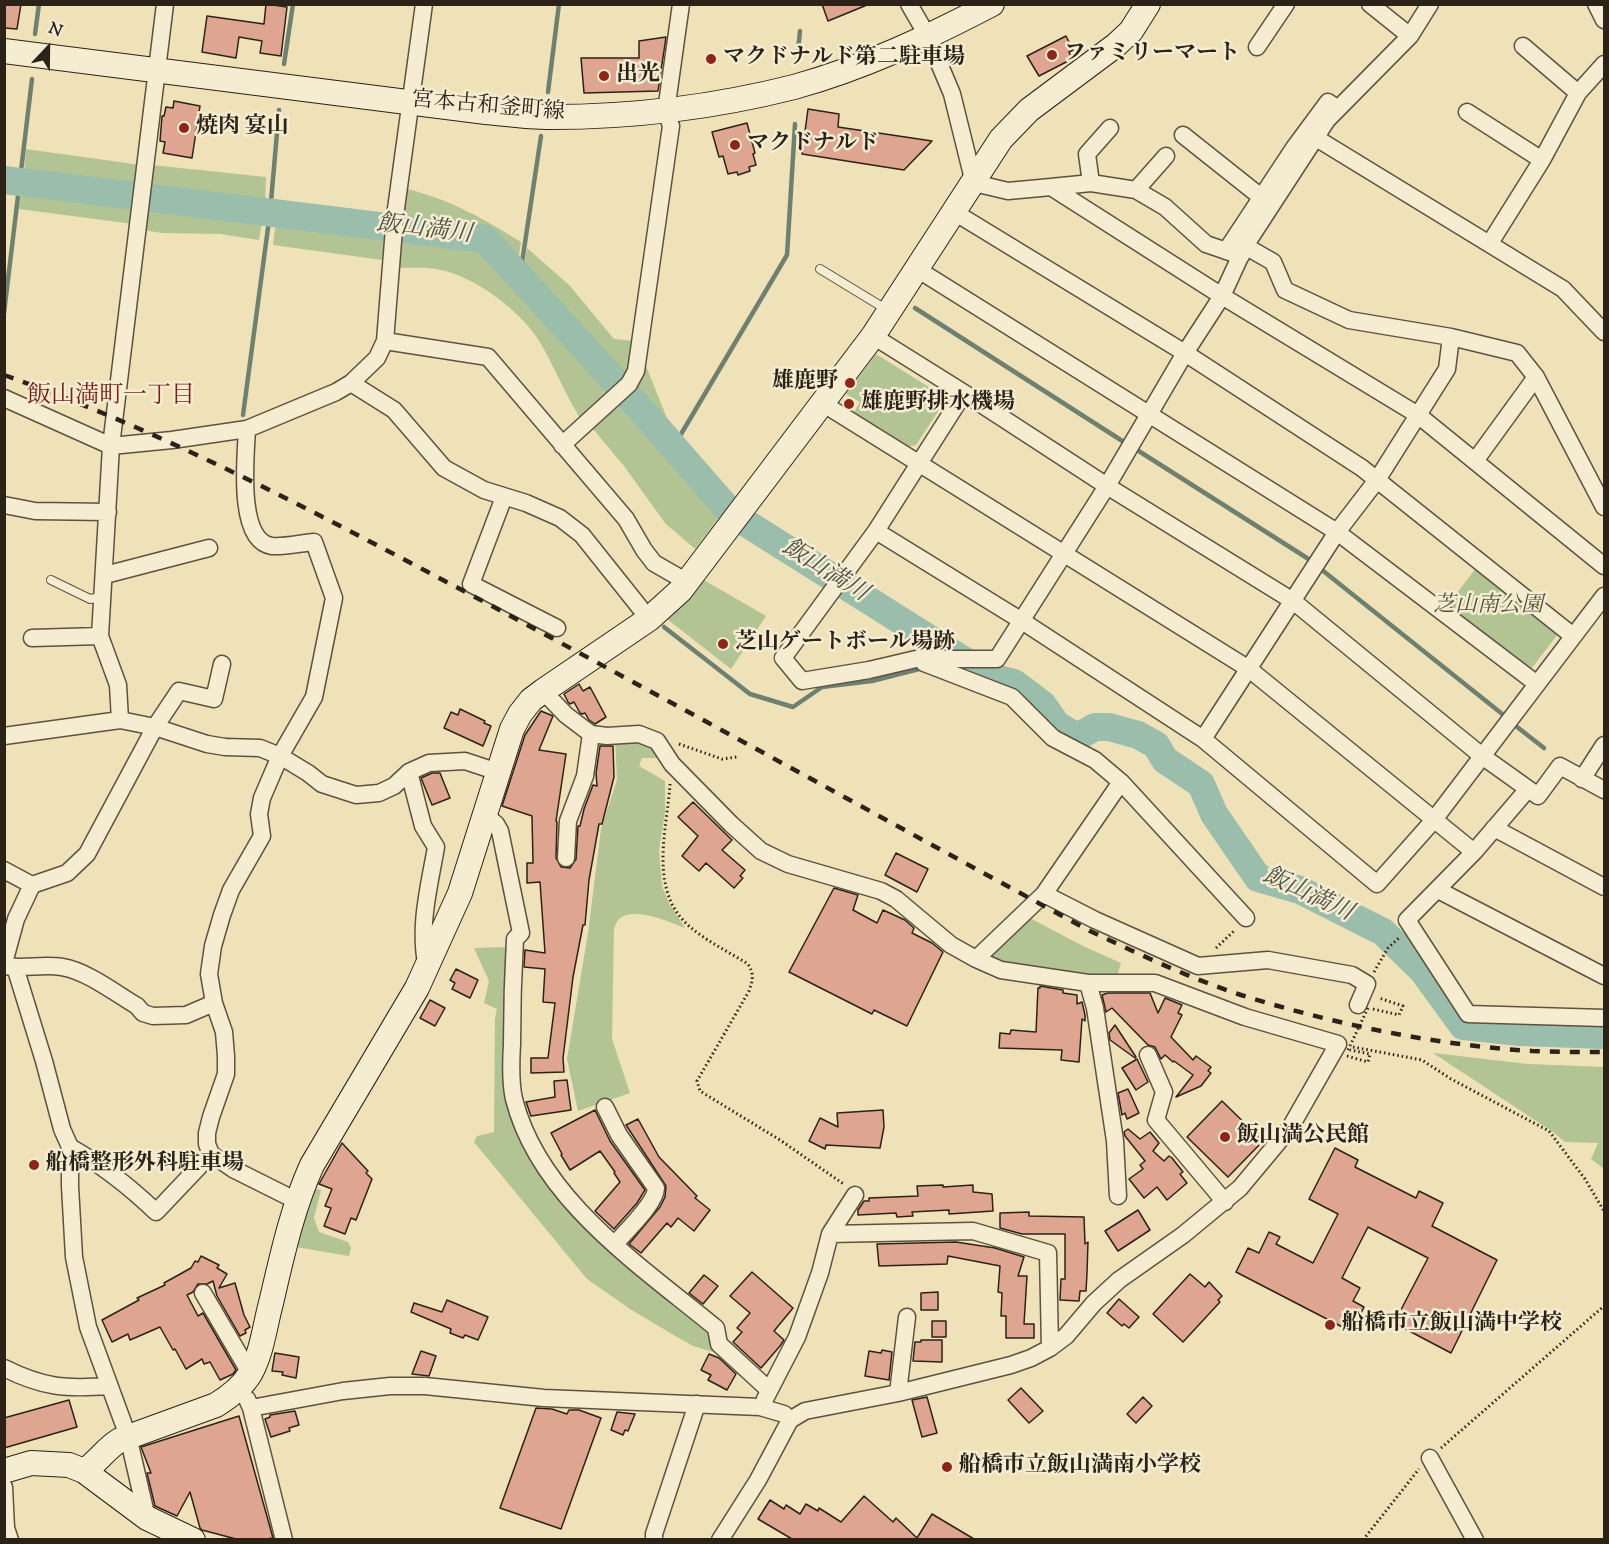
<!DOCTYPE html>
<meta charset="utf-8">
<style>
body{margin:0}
#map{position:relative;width:1609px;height:1544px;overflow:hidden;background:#efe2b8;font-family:"Sorts Mill Goudy",serif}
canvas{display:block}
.frame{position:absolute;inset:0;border:6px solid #2c2217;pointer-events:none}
.north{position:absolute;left:18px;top:18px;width:60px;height:60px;-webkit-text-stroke:4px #f5ecd1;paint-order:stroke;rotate:22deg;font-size:16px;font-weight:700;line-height:24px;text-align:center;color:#2c2217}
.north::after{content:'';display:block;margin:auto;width:21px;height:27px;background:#2c2217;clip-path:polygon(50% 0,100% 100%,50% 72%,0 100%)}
</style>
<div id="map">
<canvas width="1609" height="1544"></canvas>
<div class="frame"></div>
<div class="north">N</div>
</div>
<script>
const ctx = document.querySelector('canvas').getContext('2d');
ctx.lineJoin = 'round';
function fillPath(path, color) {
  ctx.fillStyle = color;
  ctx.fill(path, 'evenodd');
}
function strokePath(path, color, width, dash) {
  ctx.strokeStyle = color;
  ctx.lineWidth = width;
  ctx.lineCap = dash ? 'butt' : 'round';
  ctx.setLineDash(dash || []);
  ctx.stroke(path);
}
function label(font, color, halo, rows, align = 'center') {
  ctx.font = font + ' "Sorts Mill Goudy","Noto Serif JP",serif';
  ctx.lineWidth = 5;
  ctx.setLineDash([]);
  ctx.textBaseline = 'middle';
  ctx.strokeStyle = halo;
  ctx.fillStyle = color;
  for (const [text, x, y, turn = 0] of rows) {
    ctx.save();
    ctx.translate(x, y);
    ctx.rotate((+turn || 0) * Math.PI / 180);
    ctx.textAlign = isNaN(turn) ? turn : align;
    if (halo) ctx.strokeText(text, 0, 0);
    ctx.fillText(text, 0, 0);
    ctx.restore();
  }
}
const green = new Path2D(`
 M26,149L141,165L138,189L24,173Z
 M152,165L266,177L265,202L148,188Z
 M407,189C449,199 484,219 521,242L518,262L489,232L403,218Z
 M21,190L136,204L133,224L19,209Z
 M146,205L262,221L259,240L220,234L162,233L143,230Z
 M276,221L385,236L382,260L273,245Z
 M403,237L480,247L613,391L582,421C565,395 554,365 538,339C519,310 475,277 441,270C427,267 413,268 399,268Z
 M527,248L570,286L614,339L634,341L627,380L524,268Z
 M876,354L940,394L943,404L916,445L906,447L853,414L860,402L846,394Z
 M644,361L672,431L635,389Z
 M621,402L720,516L695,549L665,523L624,466L593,429Z
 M1476,568L1558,634L1531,669L1448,605Z
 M702,579L766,616L731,669L667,619L689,597Z
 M615,739L653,743L664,758H642L639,766L665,781V812L659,850L662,886L669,903L685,928C670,922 632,905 618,920C616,923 615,926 614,929L612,1039L630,1093L578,1111L567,1059L588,933L601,829L617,780Z
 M1028,917L1083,946L1121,963L1117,977L1087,978L988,960L987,954Z
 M509,947L507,992L527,1150L711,1331L717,1345L713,1352L693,1346L672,1334L630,1309L587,1279L474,1142L477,1136L494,1132L495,1018L497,1009L484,1003L489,981L474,948Z
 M1433,1053L1528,1064L1604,1067V1169L1591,1159L1598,1143L1565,1142L1553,1132Z
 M313,1188L321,1190L314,1218L319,1232L348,1242L351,1248L349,1256L296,1247Z`);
const stream = new Path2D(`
 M35,34L39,4
 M797,61L800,31
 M284,64L293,4
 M548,92L559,4
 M520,276L541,136
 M915,308L1127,444
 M4,313L32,79
 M243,415L270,213L279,110
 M674,446L787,255L795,124
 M1134,448L1307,558L1506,717
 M664,627L750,694L793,707L822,687L872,681L923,668
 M1512,723L1544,748`);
const river = new Path2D(`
 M4,180L485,239L644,413L725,506L746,523L968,663L995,678L1014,683L1043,705L1057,725L1077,737L1095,727H1109L1138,735L1156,745L1165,760L1201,784L1214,814L1258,878L1300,890L1383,932L1423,971L1463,1026L1520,1032L1604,1035`);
const building = new Path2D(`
 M4,4H21L17,29L4,28Z
 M266,4L287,7L281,56L260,53L262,41L239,37L236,58L202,52L207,16L264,24Z
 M822,4H867V5L828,21Z
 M1066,36L1073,50L1069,52L1072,59L1039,76L1027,56Z
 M666,37L658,91L584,93L581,58H639V41Z
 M174,101L200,106L192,158L163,153L165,142L160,141L162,116H164L166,107L173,108Z
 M808,109L839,114L838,127L932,141L904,170L802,154Z
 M747,123L755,153L753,154L756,165L749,167L750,171L738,175L737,172L728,174L723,156L719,157L712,132Z
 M579,684L583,691L590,687L606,717L595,724L589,720L585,713L582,714L580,713L574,702L570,704L568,702L564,694Z
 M460,709L485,721L484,723L491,726L483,746L444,728L451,712L458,715Z
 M541,711L553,716L539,750L566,754L556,821L557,822L556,858L561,867L570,868L576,859L578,826H580L584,809L593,785L597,786L596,773L600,746H613L614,777L602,824H599L589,880L585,925H583L573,977L563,1058L564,1072L531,1073V1058H548L555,1003L543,1002L545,969L524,967L525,950L545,953L540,882L527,883V863H533L532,816L502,806L525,735Z
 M432,773H440L450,798L432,805L421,778Z
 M693,802L732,840L722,850L745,870L740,876L743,878L734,888L706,863L699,871L682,856L698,836L678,817Z
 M896,853L928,869L917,892L885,875Z
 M834,888L858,895L853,910L877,923L883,910L905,920L914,928L912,933L932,943L943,952L907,1026L874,1010L872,1014L789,972Z
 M456,969L478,980L470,998L452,989L455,983L450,980Z
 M1040,986L1063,990V993L1077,995V1004L1082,1002L1085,1015V1021L1082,1019L1079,1062L1061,1060L1062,1050L999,1048L1000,1033L1010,1034L1011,1030L1036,1032L1038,988H1040Z
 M1108,993H1150L1158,1013L1165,998L1182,1005L1178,1013L1182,1015L1171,1037L1193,1060L1196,1056L1211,1067L1208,1071L1211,1073L1201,1086L1176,1097L1193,1075L1174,1061L1173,1062L1165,1055L1161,1059L1155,1047L1148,1045L1112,1008L1106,1012L1102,995Z
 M430,1000L445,1008L435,1026L420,1018Z
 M1115,1025L1136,1057L1135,1058L1110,1040L1109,1033Z
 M1137,1059L1148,1082L1136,1090L1122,1068Z
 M567,1080L571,1110L531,1116L526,1102L555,1097L554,1081Z
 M1128,1089L1139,1113L1127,1119L1125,1113L1122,1115L1118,1093Z
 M1222,1101L1263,1141L1228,1177L1187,1137Z
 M595,1110L610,1141L645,1190L637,1203L614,1229L595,1211L620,1182L614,1173L615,1172L600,1151L570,1170L561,1155L562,1154L551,1133Z
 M883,1110L884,1127L880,1148L826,1145L825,1149L809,1141L820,1118L838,1127L837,1113Z
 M638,1119L659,1157L697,1196L695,1198L710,1210L694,1231L678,1218L671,1227L667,1223L641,1253L629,1244L660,1207L665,1197L666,1186L626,1125Z
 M1128,1129L1140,1139L1150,1132L1159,1143L1153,1151L1164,1161L1169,1156L1172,1158L1183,1172L1180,1174L1187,1183L1167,1200L1157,1187L1144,1198L1129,1179L1143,1169L1140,1165L1145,1161L1125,1136L1124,1132Z
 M342,1143L368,1171L366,1173L372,1179L356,1220L351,1218L345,1234L324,1226L331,1208L325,1206L332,1189L319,1184Z
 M1335,1148L1358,1160L1355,1167L1416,1198L1419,1191L1443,1203L1432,1226L1497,1260L1451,1353L1394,1323L1428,1258L1368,1227L1342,1278L1360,1288L1353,1301L1364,1307L1352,1332L1236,1272L1248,1248L1259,1253L1269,1232L1280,1237L1276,1244L1313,1263L1338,1214L1309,1199Z
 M943,1185V1187L973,1185V1192L992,1194L993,1211L949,1214V1210L912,1212L913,1216L897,1217L896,1213L858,1215V1210L864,1201H869V1198L918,1196L917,1186Z
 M1138,1210L1150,1230L1118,1251L1105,1231Z
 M1029,1212V1216L1084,1217L1085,1244L1088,1242L1087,1273L1086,1291H1080L1079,1301L1060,1300L1061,1279H1065V1234H1022L1000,1228V1213Z
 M956,1242L995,1248L1024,1257L1018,1276H1027L1024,1324H1034V1338H1006V1316H1001L1002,1293L998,1292L1000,1266L948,1256L947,1264L879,1266L877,1244Z
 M201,1256L219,1265L217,1268L227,1274L219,1288L235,1283L244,1315L250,1327L245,1330L246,1333L240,1336L217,1296L213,1281L207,1284H198L193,1292L187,1295L198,1316L203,1313L236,1370L233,1374L220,1380L210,1362L204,1364L202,1359L186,1369L175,1349L173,1350L160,1327L130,1340L128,1334L112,1342L102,1320L139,1300L137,1298L165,1285L164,1283L191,1268L195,1261L198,1262Z
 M752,1272L793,1308L774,1331L784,1340L780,1346L761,1368L733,1342L742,1332L737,1328L750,1313L730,1296Z
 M1190,1274L1205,1287L1209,1282L1222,1296L1218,1300L1220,1302L1183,1342L1153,1314Z
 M704,1275L718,1286L703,1304L689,1293Z
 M938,1292V1310H921V1293Z
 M1119,1299L1139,1317L1129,1328L1124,1324L1122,1326L1107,1313Z
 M447,1300L488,1317L478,1340L465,1335L463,1338L450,1333L451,1329L411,1312L414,1303L442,1312Z
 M932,1321H946V1337H932Z
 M921,1340H942V1362L913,1361L915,1342H921Z
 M882,1350L892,1352L889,1380L865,1376L869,1351L881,1353Z
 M421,1351L436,1356L429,1376L412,1374Z
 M275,1353L299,1357L296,1378L282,1375L283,1372L272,1371Z
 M709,1354L719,1358L736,1374L727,1390L708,1380L711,1375L701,1370Z
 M1021,1388L1043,1411L1029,1423L1008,1400Z
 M927,1397L937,1433L922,1437L912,1400Z
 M1143,1397L1152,1406L1136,1423L1127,1414Z
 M69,1400L77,1427L4,1448V1418Z
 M536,1408L552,1409L567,1414L569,1410H579L601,1418L561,1529L500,1508Z
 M295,1411L299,1425L289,1428L290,1431L271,1437L265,1419L270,1417V1415Z
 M617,1412L635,1414L628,1431L625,1430L623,1435L611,1430Z
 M239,1416L273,1538L267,1539H236L202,1530L200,1528L190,1492L177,1516L155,1506L147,1473H151L141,1447Z
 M864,1496L893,1522L896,1518L917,1538L932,1514L974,1539H792L758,1519L770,1500L784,1509L786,1505L800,1514L806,1504L818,1511L819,1508L841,1522Z`);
const path = new Path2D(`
 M679,744L722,759L737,757
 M670,784C667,830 648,890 689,926C706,941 729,952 748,964C754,974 753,980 749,991L697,1081L700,1091L780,1140L845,1185
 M1216,948L1235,930
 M1374,972L1388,948L1400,937
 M1373,1009L1399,1015L1403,1006L1379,998
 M1353,1047L1422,1060L1451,1079L1549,1131L1585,1179L1604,1211
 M1347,1056L1368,1062L1370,1054L1350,1050
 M1441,1448L1604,1306
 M1363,1540L1419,1469`);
const lane = new Path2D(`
 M820,269L889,311
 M51,580L90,599L102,597`);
const street = new Path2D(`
 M909,4L928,37L952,94L974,183L1008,191L1051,187L1222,296L1418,415L1604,566
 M1370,4L1410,36
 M1596,4L1604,20
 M1523,46L1578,93
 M1257,47L1286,4
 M1467,112L1542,160
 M1183,135L1261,197
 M1316,138L1563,289L1604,332
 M1091,183L1087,154L1110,128
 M1051,187L1091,183L1136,190L1165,207L1206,244L1241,256
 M1136,190L1166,156
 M954,212L1185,353L1362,468L1573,636
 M1490,243L1542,160L1578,93L1604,64
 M1245,246L1273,262L1285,290L1349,320L1451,337L1517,353L1536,377L1604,507
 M1226,251L1294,148L1328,102L1338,109
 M917,269L1337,532L1537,684
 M873,336L964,393L1107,486L1293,601L1482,756L1538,796L1560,766L1604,790
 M385,341L488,357L626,519L644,550L654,563L687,582
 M351,383L394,410L444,468L484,490L526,503L560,518L582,535L649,619
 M964,393L876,531L783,658L802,681L869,670L916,659H997L1107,486L1185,353L1222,296L1245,246L1327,120L1410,36L1430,4
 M4,398L111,446L172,440L247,429L336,392L351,383L377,358L385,341L395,216L424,4
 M822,403L1249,669L1474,852
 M247,429C246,454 236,541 272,546C285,547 301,543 314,542L334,598L314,697L280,756L262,798L259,814L262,836L231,890L222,915L213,946L209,974L214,1003L224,1032L226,1056V1074L211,1117L207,1133V1144L211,1154L233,1169L297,1201
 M562,445L629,384L636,371L671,126L666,111L681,4
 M1475,461L1536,377
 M504,497L471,584L557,628
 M4,505L35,511L108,512
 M876,531L1022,621L1203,739L1377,884L1433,821L1604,596
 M105,575L209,548
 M32,638L100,636
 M924,663L1012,697L1053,738L1095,760L1121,782L1246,918
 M543,691L566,715L591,734L607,736L639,734L657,741L672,764L731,824L761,851L788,864L881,891L896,899L951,945L976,959L1001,970L1088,983H1155L1245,1017L1338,1044L1290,1128L1240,1188L1183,1235L1119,1280L1094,1303L1066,1336L1050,1348L1031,1358L1011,1365L898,1393L805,1411L790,1420L758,1480L720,1540
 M120,720L118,685L100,636L111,446L165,4
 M4,736L120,720L155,727L207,744L225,747L260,748L280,756L308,773L322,784L356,795L379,793L394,786L409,772L429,763L465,761L498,772
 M1203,739L1337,532L1377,480L1447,369L1451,337
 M409,772L423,826L436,847C429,888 418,927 427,968
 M1582,779L1604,745
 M1528,789L1474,852L1407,920L1468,1014L1604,1018
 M485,815L496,824L500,831L521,933L515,939C513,974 512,1009 512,1044C511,1061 510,1082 514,1099C539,1199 641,1266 716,1328L719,1344L769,1390
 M1494,828L1604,887
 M566,858L568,821L585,776L591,734
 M4,870L32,885
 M1438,890L1604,976
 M1044,894L1095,920L1198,966L1268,960L1352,975L1367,984L1358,1005
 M976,959L1044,894L1121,782
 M4,963L16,919L32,885L67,873L87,854L155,727L179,691L214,699L222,664
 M5,966C24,969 43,964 62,967C87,971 115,993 137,1006L143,1013L153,1016L186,1015L214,1003
 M15,967L44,1061L62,1129L70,1147V1186L74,1257L88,1327L128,1436L147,1518
 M1088,983L1095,1008L1115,1141L1118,1196
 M1148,1055L1164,1092L1156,1120L1225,1202
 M605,1107L619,1135L656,1188C656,1203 626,1231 615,1244
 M70,1147C102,1165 129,1186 156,1212L211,1154
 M830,1234L973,1231L1048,1253L1050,1348
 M203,1293L250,1373
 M4,1368C44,1388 66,1389 109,1386
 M898,1393L907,1317
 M247,1399L251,1408L284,1540
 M765,1399L797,1337L820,1273L830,1234L855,1195
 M251,1408L343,1391L390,1386H425L544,1398L760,1407L784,1414L790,1420
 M1430,1458L1475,1540
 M4,1487L6,1528L10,1540
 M654,1540V1534L697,1404`);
const secondary = new Path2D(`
 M4,51L486,112C507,114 529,117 550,117C632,117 715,107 794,87C863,68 929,37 992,4
 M4,1471L31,1463L69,1465L84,1471L147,1518L193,1540
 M84,1471C98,1462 106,1448 120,1440L216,1405C229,1397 242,1387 250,1374C262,1353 265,1325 271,1303C282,1256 292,1209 312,1165L417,988L460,893L512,729L520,714L531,700L543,691L649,619L681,590L873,336L1001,139L1029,110L1116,45L1131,31L1148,4`);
const rail = new Path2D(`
 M4,375C174,435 333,522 492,606C692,713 891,823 1090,931C1139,954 1189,978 1241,995C1334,1024 1434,1045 1532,1051C1556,1052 1580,1052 1604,1052`);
const pathBridge = new Path2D(`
 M1348,1050L1368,1008`);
const markers = [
 [1052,55,6,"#8f2418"],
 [711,59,6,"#8f2418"],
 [604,76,6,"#8f2418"],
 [184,128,6,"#8f2418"],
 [735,145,6,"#8f2418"],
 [850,383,6,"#8f2418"],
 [849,404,6,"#8f2418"],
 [723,644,6,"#8f2418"],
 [1225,1137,6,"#8f2418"],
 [34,1165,6,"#8f2418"],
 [1330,1325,6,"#8f2418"],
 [947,1467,6,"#8f2418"]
];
const poiNames = [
 ["ファミリーマート",1064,55],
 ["マクドナルド第二駐車場",723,59],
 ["出光",616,76],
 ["焼肉 宴山",196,128],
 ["マクドナルド",747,145],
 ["雄鹿野",838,383,"right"],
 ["雄鹿野排水機場",861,404],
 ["芝山ゲートボール場跡",735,644],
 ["飯山満公民館",1237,1137],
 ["船橋整形外科駐車場",46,1165],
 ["船橋市立飯山満中学校",1342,1325],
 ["船橋市立飯山満南小学校",959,1467]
];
const streetNames = [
 ["宮本古和釜町線",488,108,5]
];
const parkNames = [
 ["芝山南公園",1488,607]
];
const waterNames = [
 ["飯山満川",424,231,7],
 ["飯山満川",824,572,32],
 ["飯山満川",1307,896,25]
];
const neighbourhoodNames = [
 ["飯山満町一丁目",111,398]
];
fillPath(green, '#b2c494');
strokePath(stream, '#6e8070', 4.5);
strokePath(river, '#9abeab', 28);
fillPath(building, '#dea590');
strokePath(building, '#2c2217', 1.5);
strokePath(lane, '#5d523f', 10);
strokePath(street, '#5d523f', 19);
strokePath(secondary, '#2c2217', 26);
strokePath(path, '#2c2217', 3, [1.5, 3]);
strokePath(lane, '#f5ecd1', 8);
strokePath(street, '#f5ecd1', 16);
strokePath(secondary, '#f5ecd1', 24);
strokePath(rail, '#2c2217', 4.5, [10, 10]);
strokePath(pathBridge, '#2c2217', 3, [1.5, 3]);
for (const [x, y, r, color] of markers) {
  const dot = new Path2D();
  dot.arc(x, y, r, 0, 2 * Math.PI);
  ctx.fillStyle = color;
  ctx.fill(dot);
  strokePath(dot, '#f5ecd1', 2);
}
label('bold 22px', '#2c2217', '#f5ecd1', poiNames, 'left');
label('22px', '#2c2217', '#f5ecd1', streetNames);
label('italic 22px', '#54533c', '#f5ecd1', parkNames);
label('italic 24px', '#4d5143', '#f5ecd1', waterNames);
label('24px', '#7a1f14', '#f5ecd1', neighbourhoodNames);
</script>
